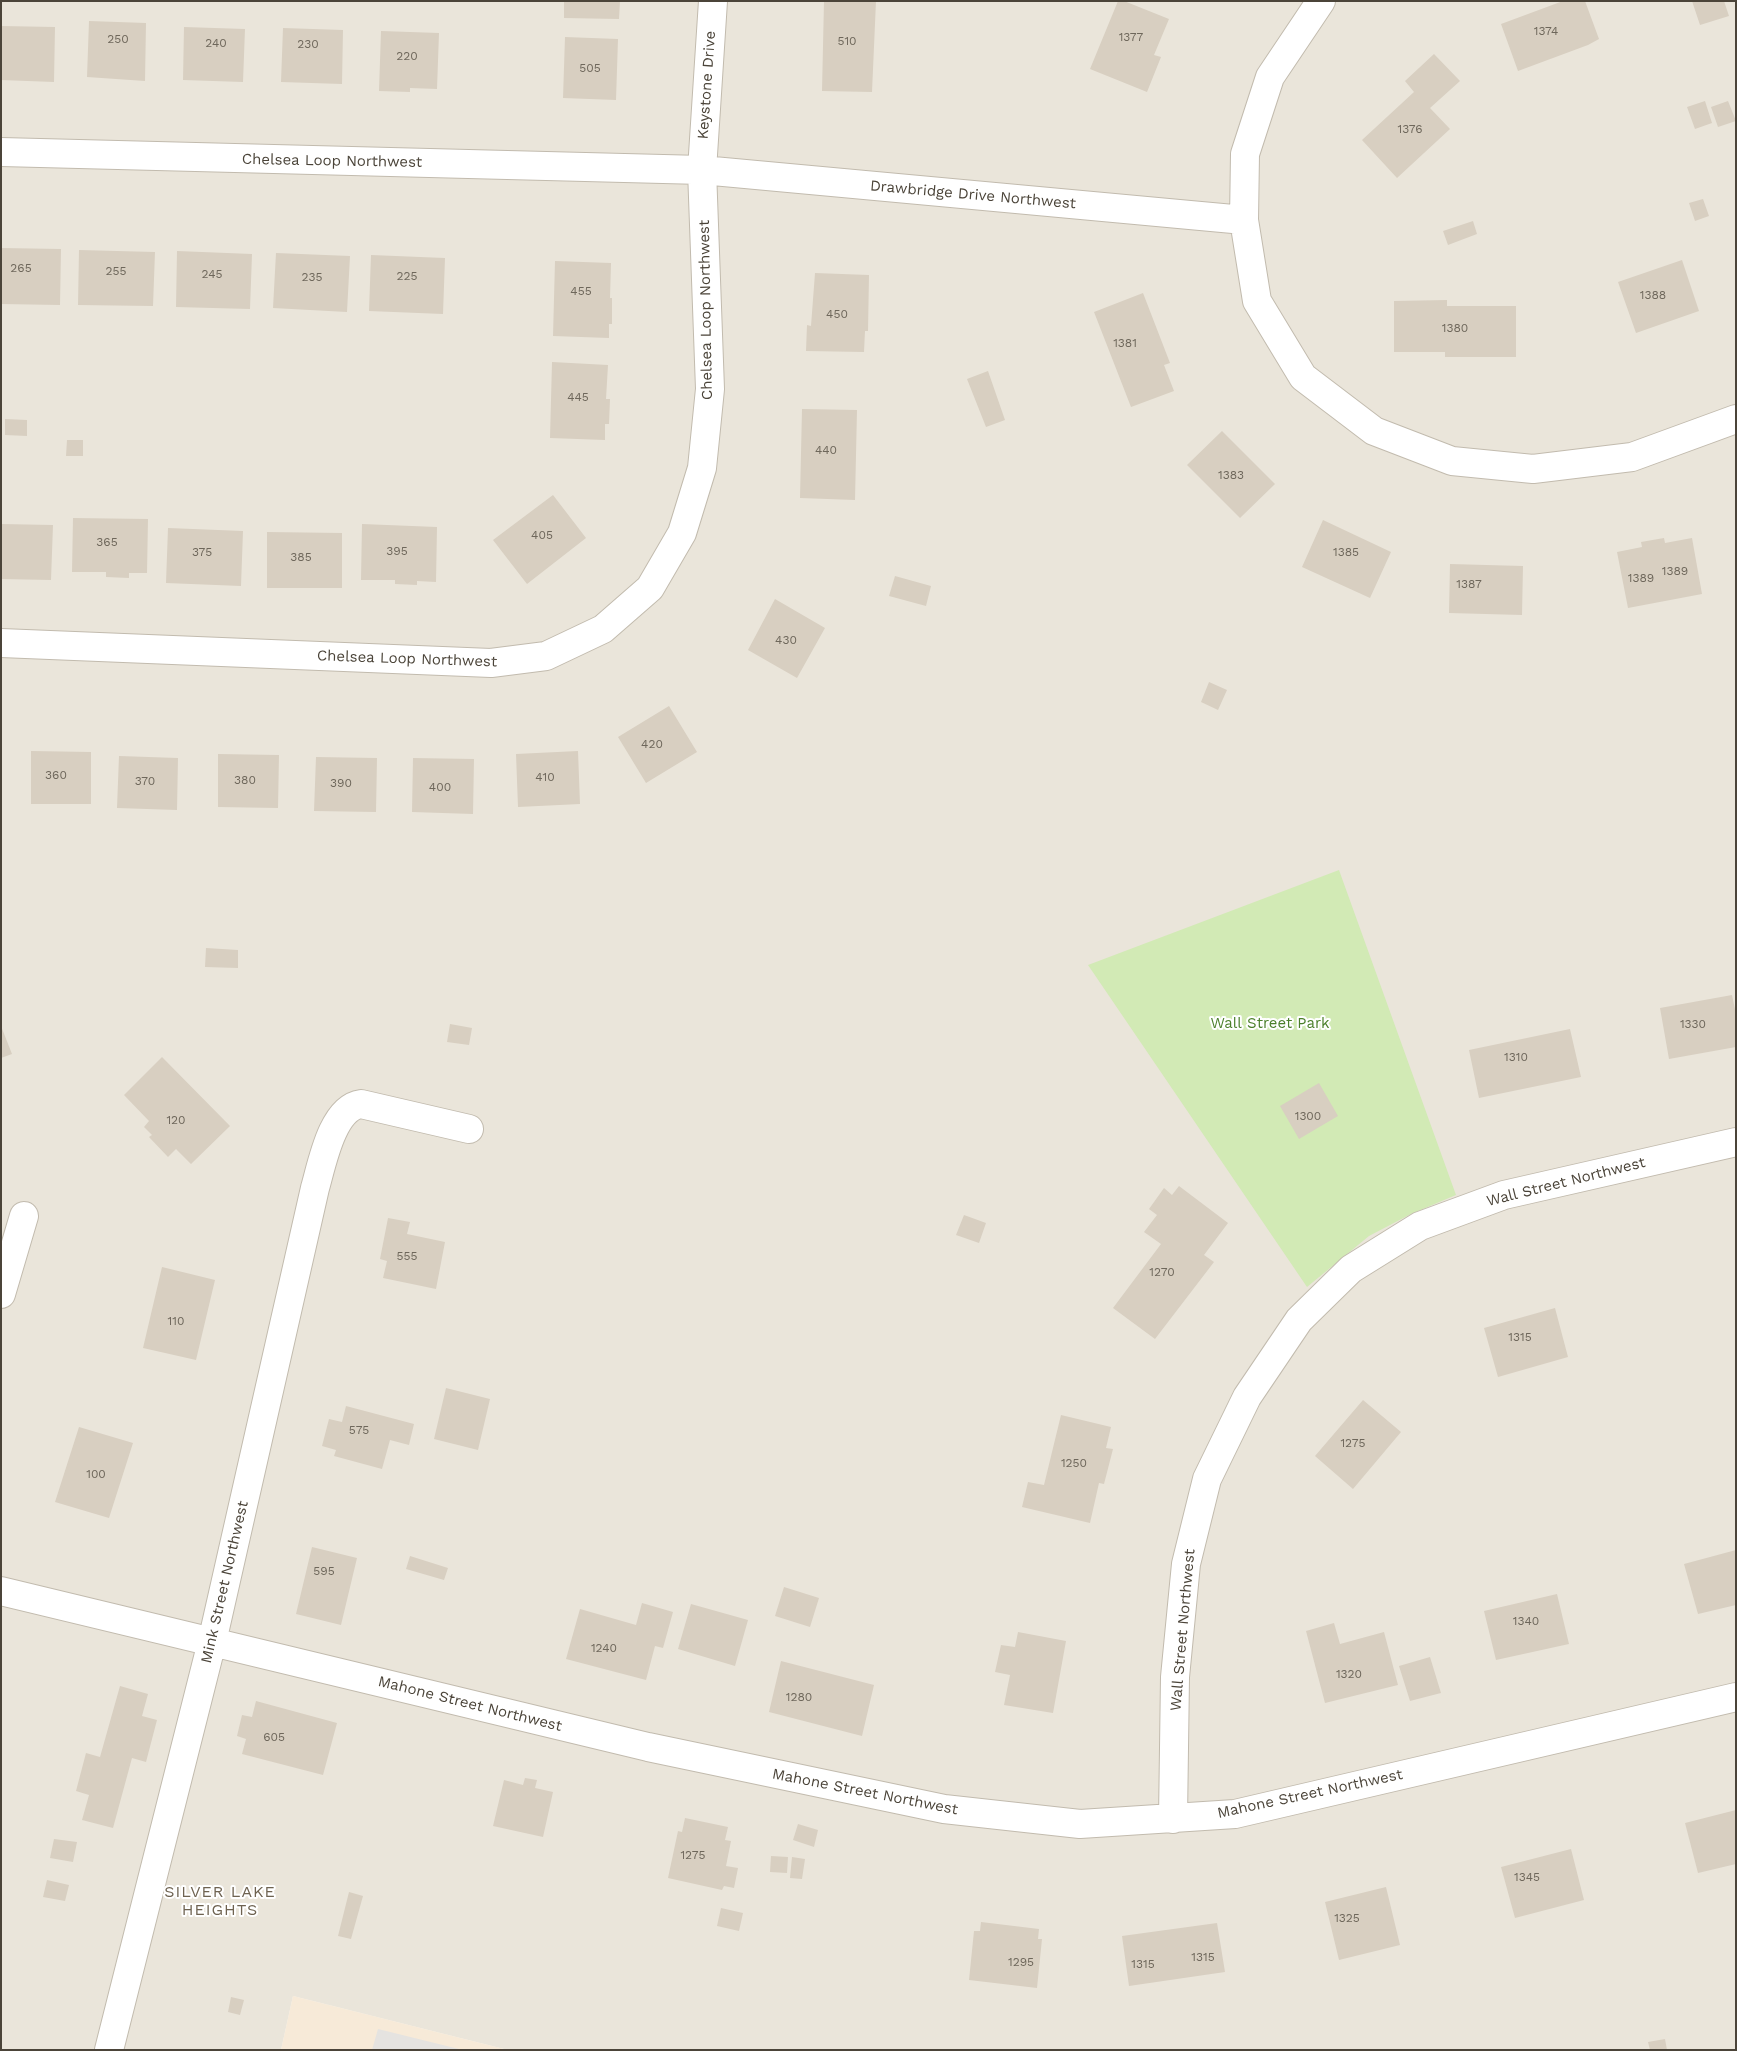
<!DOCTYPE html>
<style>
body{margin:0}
#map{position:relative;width:1737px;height:2051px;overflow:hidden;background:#f6f3ec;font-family:"Work Sans",sans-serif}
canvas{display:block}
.frame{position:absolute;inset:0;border:2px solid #4b4439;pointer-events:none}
</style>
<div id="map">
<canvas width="1737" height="2051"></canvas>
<div class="frame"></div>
</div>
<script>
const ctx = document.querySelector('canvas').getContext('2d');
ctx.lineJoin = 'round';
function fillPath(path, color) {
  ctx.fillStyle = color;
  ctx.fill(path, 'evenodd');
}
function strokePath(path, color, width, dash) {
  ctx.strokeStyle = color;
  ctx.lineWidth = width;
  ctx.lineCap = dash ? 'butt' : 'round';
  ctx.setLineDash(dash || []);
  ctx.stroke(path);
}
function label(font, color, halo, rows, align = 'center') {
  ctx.font = font + ' "Work Sans",sans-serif';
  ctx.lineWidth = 4;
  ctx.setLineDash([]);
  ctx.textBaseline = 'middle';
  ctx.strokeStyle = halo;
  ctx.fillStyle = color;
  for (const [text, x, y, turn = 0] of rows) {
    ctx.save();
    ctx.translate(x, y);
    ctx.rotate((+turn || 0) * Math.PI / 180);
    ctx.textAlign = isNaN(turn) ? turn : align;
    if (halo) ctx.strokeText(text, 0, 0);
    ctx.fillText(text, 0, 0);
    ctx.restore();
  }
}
const residential = new Path2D(`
 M1,1H1736V2050H508L293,1996L281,2050H1Z`);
const commercial = new Path2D(`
 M293,1996L508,2050H281Z`);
const green = new Path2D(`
 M1339,870L1456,1195L1411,1214L1369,1236L1307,1287L1088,965Z`);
const parking = new Path2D(`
 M378,2029L463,2050H372Z`);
const building = new Path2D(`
 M564,1H620L619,19L564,18Z
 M824,1H876L872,92L822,91Z
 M1118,1H1124L1169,19L1154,55L1161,57L1147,92L1090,69Z
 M1563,1H1585L1599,39L1588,45L1518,71L1501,24Z
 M1692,1H1724L1729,16L1700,25Z
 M89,21L146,23L145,81L87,77Z
 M1,26L55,27L54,82L1,80Z
 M184,27L245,29L243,82L183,80Z
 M283,28L343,30L342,84L281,82Z
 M381,31L439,33L437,89L410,88V92L379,91Z
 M565,37L618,39L616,100L563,98Z
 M1434,54L1460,81L1430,108L1450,129L1397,178L1362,140L1414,92L1405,81Z
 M1705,101L1712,123L1695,129L1687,107Z
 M1728,101L1736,121L1718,127L1711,107Z
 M1703,199L1709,216L1695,221L1689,203Z
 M1473,221L1477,234L1448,245L1443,231Z
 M1,248L61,249L60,305L1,304Z
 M79,250L155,252L153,306L78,305Z
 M177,251L252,254L250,309L176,307Z
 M276,253L350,256L347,312L273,308Z
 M371,255L445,258L443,314L369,311Z
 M1682,260L1699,311L1636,333L1618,282Z
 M555,261L611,263L610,298H612V324H609V338L553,336Z
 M815,273L869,275L868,331H865L864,352L806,351L807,325L811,326Z
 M1143,293L1170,363L1164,365L1174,391L1131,407L1094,312Z
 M1447,300V306H1516V357H1445V352H1394V301Z
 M552,362L608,365L606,399H610L609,424H605V440L550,438Z
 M988,371L1005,420L986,427L967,379Z
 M802,409L857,410L855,500L800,498Z
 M5,419L27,420V436L5,435Z
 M1222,431L1275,484L1240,518L1187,465Z
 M67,440H83V456H66Z
 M553,495L586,538L527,584L493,540Z
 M73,518L148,519L147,573H129V578L106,577V572H72Z
 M1323,520L1391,552L1370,598L1302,567Z
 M1,524L53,525L51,580L1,579Z
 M362,524L437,527L436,582L417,581V585L395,584V580H361Z
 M168,528L243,531L241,586L166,583Z
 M267,532L342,533V588H267Z
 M1664,538L1665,543L1692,538L1702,594L1628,608L1617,552L1642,547L1641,542Z
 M1450,564L1523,566L1522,615L1449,613Z
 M895,576L931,586L926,606L889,596Z
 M775,599L825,628L797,678L748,650Z
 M1209,682L1227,690L1218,710L1201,702Z
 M669,706L697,752L646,783L618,737Z
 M31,751L91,752V804H31Z
 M578,751L580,804L518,807L516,754Z
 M218,754L279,755L278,808L218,807Z
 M119,756L178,758L177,810L117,808Z
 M316,757L377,758L376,812L314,811Z
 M413,758L474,759L473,814L412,812Z
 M206,948L238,950V968L205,967Z
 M1732,995L1736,1014V1047L1669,1059L1660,1008Z
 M450,1024L472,1028L469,1045L447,1042Z
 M1,1026L12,1054L1,1058Z
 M1570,1029L1581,1077L1479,1098L1469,1050Z
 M162,1057L230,1126L191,1164L176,1149L168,1157L149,1137L152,1135L144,1127L149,1121L124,1095Z
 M1319,1083L1338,1116L1299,1139L1280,1106Z
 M1179,1186L1228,1223L1204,1255L1214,1262L1155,1339L1113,1308L1161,1244L1144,1232L1157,1215L1149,1209L1164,1188L1172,1195Z
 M964,1215L986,1223L979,1243L956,1235Z
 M388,1218L410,1222L407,1234L445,1242L436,1289L383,1278L387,1261L380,1259Z
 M162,1267L215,1280L196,1360L143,1348Z
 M1555,1308L1568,1357L1498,1377L1484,1328Z
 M446,1388L490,1399L478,1450L434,1439Z
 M1363,1400L1401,1432L1353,1489L1315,1456Z
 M346,1406L414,1424L409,1445L390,1440L382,1469L334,1456L336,1450L322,1446L329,1419L342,1422Z
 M1061,1415L1111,1427L1106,1448L1113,1449L1104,1484L1099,1483L1090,1523L1022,1507L1028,1482L1044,1485Z
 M79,1427L133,1443L109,1518L55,1502Z
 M312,1547L357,1558L341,1625L296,1614Z
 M1736,1550V1605L1698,1614L1684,1564Z
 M410,1556L448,1568L444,1580L406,1569Z
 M784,1587L819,1598L810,1627L775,1616Z
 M1557,1594L1569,1644L1496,1660L1484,1611Z
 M642,1603L673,1612L663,1648L655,1646L646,1680L566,1659L580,1609L636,1625Z
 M691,1604L748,1620L735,1666L678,1649Z
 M1334,1623L1340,1644L1384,1632L1398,1685L1325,1703L1306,1631Z
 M1018,1632L1066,1641L1053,1713L1004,1705L1010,1675L995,1672L1001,1645L1015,1647Z
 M1430,1657L1441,1693L1410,1701L1399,1666Z
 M781,1661L874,1685L862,1736L769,1712Z
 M120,1686L148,1694L142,1716L157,1720L146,1762L132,1758L113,1828L82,1820L89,1795L76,1791L86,1753L100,1757Z
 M256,1701L337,1723L323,1775L242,1754L246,1739L237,1736L242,1715L252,1717Z
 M525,1778L537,1780L535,1788L553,1792L543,1837L493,1826L504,1780L523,1785Z
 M1736,1810V1864L1698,1873L1685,1823Z
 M685,1818L728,1827L725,1840L731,1841L726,1866L738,1868L734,1888L724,1886L722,1890L668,1878L678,1831L682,1832Z
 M798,1824L818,1830L814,1847L793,1840Z
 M54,1839L77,1842L73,1862L50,1858Z
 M1571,1849L1584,1900L1515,1918L1501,1867Z
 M771,1856L788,1857L787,1873L770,1872Z
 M792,1857L805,1859L802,1879L790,1878Z
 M47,1880L69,1885L65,1901L43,1897Z
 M1386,1887L1400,1945L1339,1960L1325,1902Z
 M349,1892L363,1896L351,1939L338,1936Z
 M721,1908L743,1913L739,1931L717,1926Z
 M981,1922L1039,1929L1038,1939H1042L1037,1988L969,1980L974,1931H980Z
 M1217,1923L1225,1972L1129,1986L1122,1936Z
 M231,1997L244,2000L240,2015L228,2012Z
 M1665,2039L1667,2050H1650L1648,2042Z`);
const minor = new Path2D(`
 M1321,1L1270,77L1245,154L1244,220L1257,301L1303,377L1374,431L1452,461L1533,469L1632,457L1736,419
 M1,152L702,170L1244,220
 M1,643L491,663L546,656L603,629L650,588L682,533L702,468L710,389L702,170L713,1
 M1,1294L24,1216
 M1,1591L648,1747L944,1809L1080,1824L1235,1814L1736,1697
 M1173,1819L1175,1677L1186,1564L1207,1479L1247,1397L1299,1320L1351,1269L1420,1226L1504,1195L1736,1142
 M109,2050L212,1642L315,1188C322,1164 332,1108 361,1104L469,1129`);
const numberNames = [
 ["1374",1546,31],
 ["1377",1131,37],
 ["250",118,39],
 ["510",847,41],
 ["240",216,43],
 ["230",308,44],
 ["220",407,56],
 ["505",590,68],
 ["1376",1410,129],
 ["265",21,268],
 ["255",116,271],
 ["245",212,274],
 ["225",407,276],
 ["235",312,277],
 ["455",581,291],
 ["1388",1653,295],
 ["450",837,314],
 ["1380",1455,328],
 ["1381",1125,343],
 ["445",578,397],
 ["440",826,450],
 ["1383",1231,475],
 ["405",542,535],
 ["365",107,542],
 ["395",397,551],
 ["375",202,552],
 ["1385",1346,552],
 ["385",301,557],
 ["1389",1675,571],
 ["1389",1641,578],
 ["1387",1469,584],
 ["430",786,640],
 ["420",652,744],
 ["360",56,775],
 ["410",545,777],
 ["380",245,780],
 ["370",145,781],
 ["390",341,783],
 ["400",440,787],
 ["1330",1693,1024],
 ["1310",1516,1057],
 ["1300",1308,1116],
 ["120",176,1120],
 ["555",407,1256],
 ["1270",1162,1272],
 ["110",176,1321],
 ["1315",1520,1337],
 ["575",359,1430],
 ["1275",1353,1443],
 ["1250",1074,1463],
 ["100",96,1474],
 ["595",324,1571],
 ["1340",1526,1621],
 ["1240",604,1648],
 ["1320",1349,1674],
 ["1280",799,1697],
 ["605",274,1737],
 ["1275",693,1855],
 ["1345",1527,1877],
 ["1325",1347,1918],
 ["1315",1203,1957],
 ["1295",1021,1962],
 ["1315",1143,1964]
];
const streetNames = [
 ["Keystone Drive",707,85,-86],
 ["Chelsea Loop Northwest",332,161,1],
 ["Drawbridge Drive Northwest",973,195,5],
 ["Chelsea Loop Northwest",706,310,-91],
 ["Chelsea Loop Northwest",407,659,2],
 ["Wall Street Northwest",1566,1182,-14],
 ["Mink Street Northwest",225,1582,-77],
 ["Wall Street Northwest",1183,1630,-85],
 ["Mahone Street Northwest",470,1704,14],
 ["Mahone Street Northwest",865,1792,11],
 ["Mahone Street Northwest",1310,1794,-12]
];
const parkNames = [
 ["Wall Street Park",1270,1024]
];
const neighbourhoodNames = [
 ["SILVER LAKE",220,1892],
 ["HEIGHTS",220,1910]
];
fillPath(residential, '#eae5da');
fillPath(commercial, '#f7ead8');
fillPath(green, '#d2eab5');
fillPath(parking, '#e5e3e0');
fillPath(building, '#d8cfc1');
strokePath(minor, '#c2bbae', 30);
strokePath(minor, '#fff', 28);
label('12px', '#6e675b', null, numberNames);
label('15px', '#4b4439', '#fff', streetNames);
label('15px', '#4a7f2a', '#fff', parkNames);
ctx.letterSpacing = '1px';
label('16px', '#6e6250', '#fff', neighbourhoodNames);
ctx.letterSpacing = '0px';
</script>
